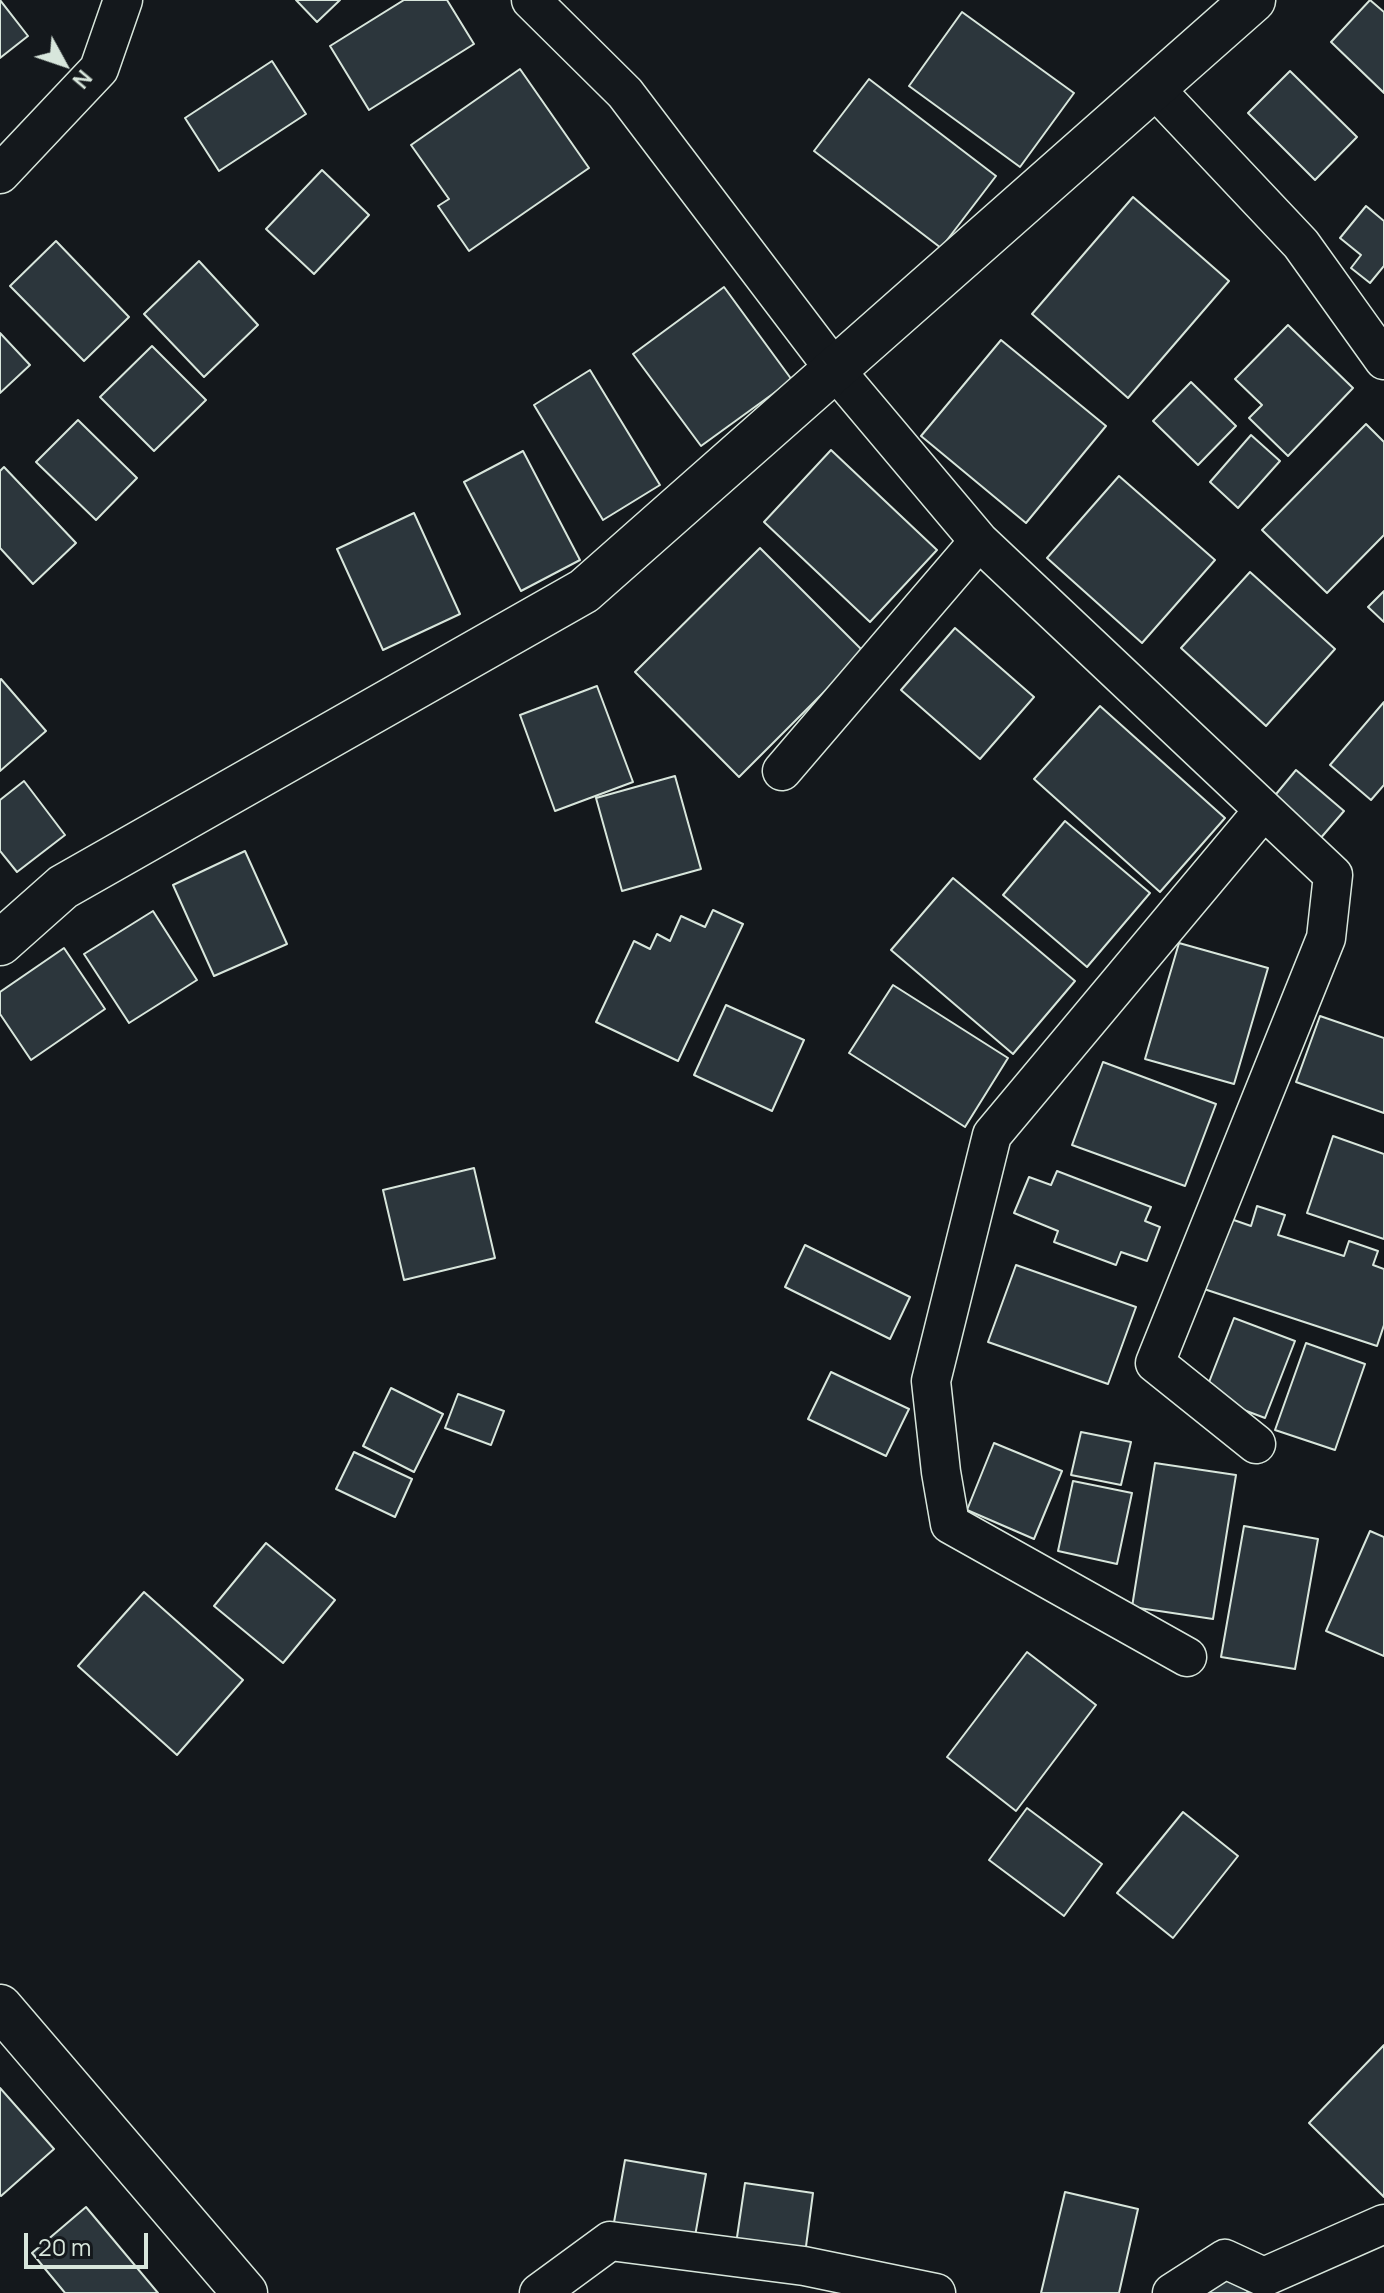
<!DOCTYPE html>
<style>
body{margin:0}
#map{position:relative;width:1384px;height:2293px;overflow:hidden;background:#14181c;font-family:Manrope,sans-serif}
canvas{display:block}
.north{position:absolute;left:24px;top:24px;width:80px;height:80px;-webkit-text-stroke:6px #14181c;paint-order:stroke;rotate:130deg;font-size:22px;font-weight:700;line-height:32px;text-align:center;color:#d8e6dc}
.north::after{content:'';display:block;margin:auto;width:28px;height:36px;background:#d8e6dc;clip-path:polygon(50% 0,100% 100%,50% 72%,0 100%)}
.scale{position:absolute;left:24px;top:2233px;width:124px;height:36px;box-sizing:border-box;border:4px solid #d8e6dc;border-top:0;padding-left:10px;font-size:24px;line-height:28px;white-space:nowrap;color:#d8e6dc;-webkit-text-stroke:6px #14181c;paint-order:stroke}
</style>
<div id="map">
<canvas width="1384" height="2293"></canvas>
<div class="north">N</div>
<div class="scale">20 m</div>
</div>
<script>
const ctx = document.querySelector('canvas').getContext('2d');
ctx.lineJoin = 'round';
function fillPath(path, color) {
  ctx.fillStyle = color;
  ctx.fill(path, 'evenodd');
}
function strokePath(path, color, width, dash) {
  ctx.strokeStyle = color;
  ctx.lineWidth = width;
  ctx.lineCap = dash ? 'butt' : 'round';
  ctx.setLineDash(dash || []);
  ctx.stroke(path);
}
const building = new Path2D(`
 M0,0L28,36L0,58Z
 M296,0H340L317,22Z
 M404,0H447L474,44L369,110L330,46Z
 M1370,0L1384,12V93L1331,42Z
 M962,12L1074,93L1020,167L909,86Z
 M272,61L306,114L219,171L185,118Z
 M520,69L589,168L469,251L438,206L449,199L411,145Z
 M1290,71L1357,137L1315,180L1248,113Z
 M869,79L996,176L941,248L814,151Z
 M322,170L369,215L314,274L266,229Z
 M1133,197L1229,281L1128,398L1032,314Z
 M1366,206L1384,221V266L1370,283L1351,268L1361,255L1340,238Z
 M56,241L129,317L84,361L10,286Z
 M199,261L258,325L204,377L144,314Z
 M724,287L792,380L701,446L633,354Z
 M1288,325L1353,388L1288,456L1249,418L1262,405L1235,379Z
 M0,333L30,365L0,393Z
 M1001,340L1106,426L1026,523L921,436Z
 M152,346L206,400L154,451L100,397Z
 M590,370L660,485L603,520L534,405Z
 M1191,382L1236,426L1198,465L1153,421Z
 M78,420L137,478L96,520L36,462Z
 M1366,424L1384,442V535L1327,593L1262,530Z
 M1251,435L1280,461L1238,508L1210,482Z
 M831,450L937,550L870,622L764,522Z
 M523,451L580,560L521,591L464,482Z
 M4,467L76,543L33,584L0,548V471Z
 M1119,476L1215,560L1142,643L1047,558Z
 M414,513L460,614L383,650L337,549Z
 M760,548L864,652L739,777L635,672Z
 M1250,572L1335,649L1266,726L1181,648Z
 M1384,591V622L1368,607Z
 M955,628L1034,697L980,759L901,690Z
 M1,679L46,731L0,771V680Z
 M597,686L633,782L555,811L520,715Z
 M1384,702V785L1371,800L1330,765Z
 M1100,706L1225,818L1160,892L1034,779Z
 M1296,770L1344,811L1319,840L1272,799Z
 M675,776L701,869L622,891L596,798Z
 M24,781L65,835L17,872L0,851V800Z
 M1065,821L1150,893L1087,967L1003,895Z
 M245,851L287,944L214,976L173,885Z
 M953,878L1075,981L1013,1054L891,950Z
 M713,910L743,924L678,1061L596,1022L634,941L650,949L657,934L670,941L681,916L705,927Z
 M153,911L197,980L129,1023L84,954Z
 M1179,943L1268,968L1234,1084L1145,1059Z
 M64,948L105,1009L31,1060L0,1014V992Z
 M893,985L1008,1058L965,1127L849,1053Z
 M726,1005L804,1040L772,1111L694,1075Z
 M1320,1016L1384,1038V1113L1296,1082Z
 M1103,1062L1216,1104L1185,1186L1072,1145Z
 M1333,1136L1384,1154V1239L1307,1213Z
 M474,1168L495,1258L404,1280L383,1190Z
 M1057,1171L1151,1207L1145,1221L1160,1227L1147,1261L1121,1252L1116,1265L1054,1242L1058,1231L1014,1213L1029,1177L1051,1185Z
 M1257,1206L1285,1215L1278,1235L1344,1256L1349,1241L1378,1251L1373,1265L1384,1269V1325L1377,1346L1204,1289L1228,1218L1251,1226Z
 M805,1245L910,1297L890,1339L785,1287Z
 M1016,1265L1136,1307L1108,1384L988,1342Z
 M1234,1318L1295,1341L1265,1418L1204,1395Z
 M1306,1343L1365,1364L1335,1450L1275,1430Z
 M831,1372L909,1409L886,1456L808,1419Z
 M391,1388L443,1414L414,1472L363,1446Z
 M458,1394L504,1411L491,1445L445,1428Z
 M1081,1432L1131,1442L1121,1485L1071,1475Z
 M994,1443L1062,1471L1034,1539L967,1510Z
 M354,1452L412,1479L395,1517L336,1489Z
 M1155,1463L1236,1475L1213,1619L1132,1607Z
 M1073,1481L1132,1493L1117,1564L1058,1551Z
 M1244,1526L1318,1539L1295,1669L1221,1657Z
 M1370,1531L1384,1537V1656L1326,1631Z
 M266,1543L335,1600L283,1663L214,1606Z
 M144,1592L243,1680L177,1755L78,1666Z
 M1027,1652L1096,1705L1016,1811L947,1757Z
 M1027,1808L1102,1864L1064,1916L989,1860Z
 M1183,1812L1238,1856L1173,1938L1117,1893Z
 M1384,2045V2197L1309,2123Z
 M0,2088L54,2149L1,2196L0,2195Z
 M625,2160L706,2174L694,2242L613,2228Z
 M745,2183L813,2193L805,2254L736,2244Z
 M1065,2192L1138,2209L1119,2293H1041Z
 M86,2207L158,2293H65L32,2253Z
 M1231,2271L1249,2293H1204Z`);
const street = new Path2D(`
 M531,0L625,93L835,370L979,541L1333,875L1326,938L1155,1363L1256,1444
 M1154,88L1301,244L1384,360
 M0,174L99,69L123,0
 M782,771L979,541
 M1187,1657L950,1524L941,1472L931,1381L992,1135L1263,811
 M539,2293L610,2241L804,2266L936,2293
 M1172,2293L1225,2259L1264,2277L1384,2224`);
const secondary = new Path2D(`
 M0,943L63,887L584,591L1253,0
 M0,2007L245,2293`);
fillPath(building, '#2c363c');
strokePath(building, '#d8e6dc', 2);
strokePath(street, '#d8e6dc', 41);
strokePath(secondary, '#d8e6dc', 47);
strokePath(street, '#14181c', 38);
strokePath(secondary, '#14181c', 44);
</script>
